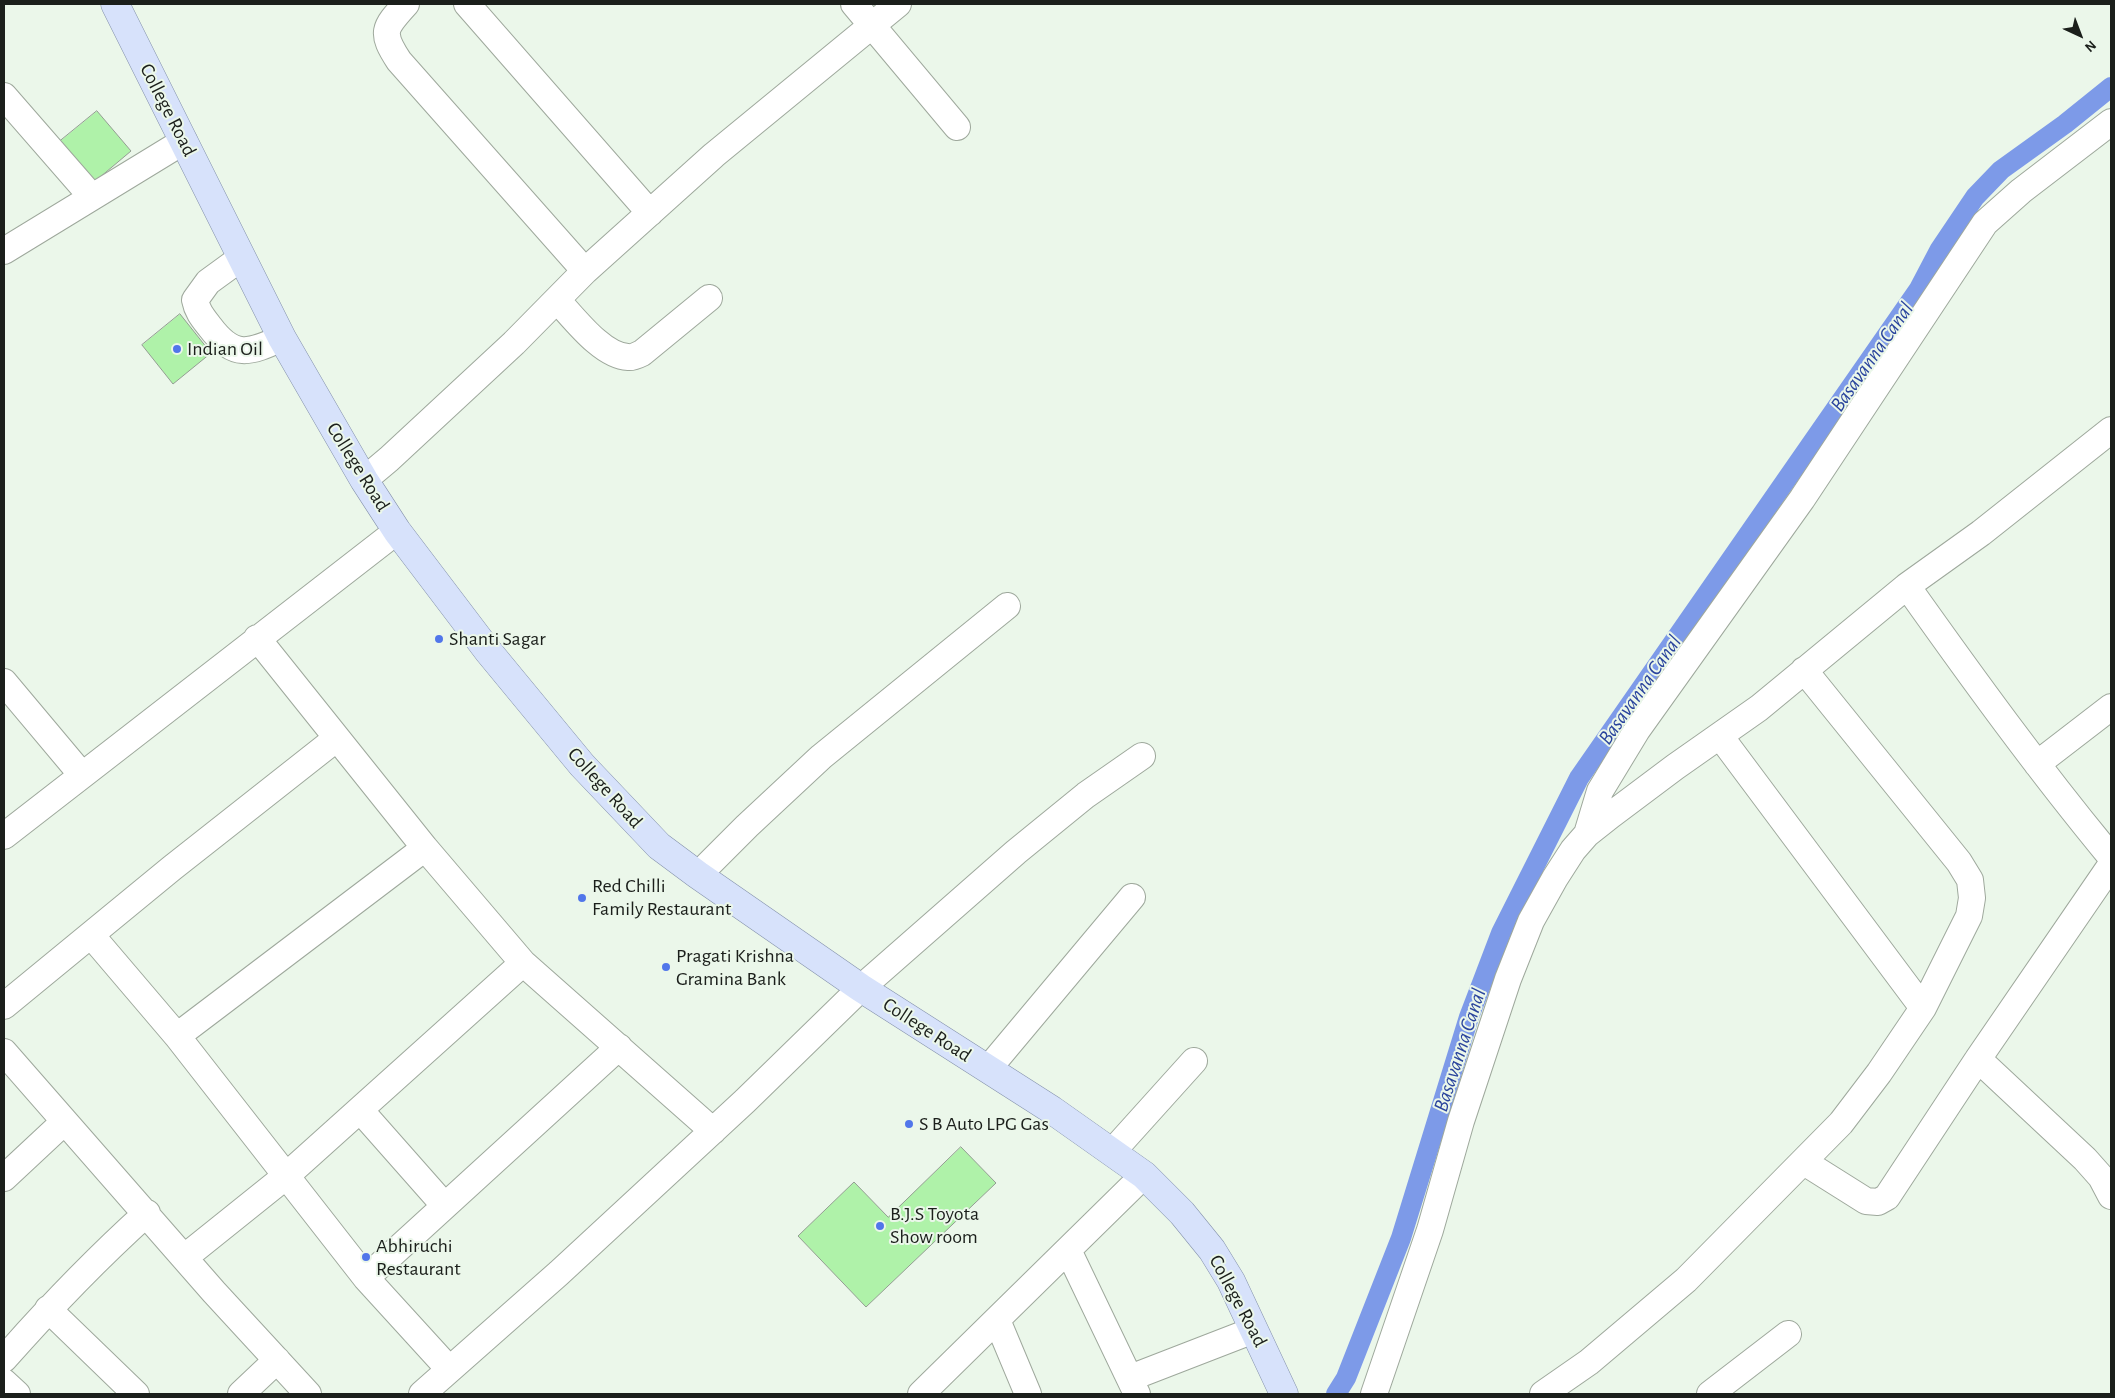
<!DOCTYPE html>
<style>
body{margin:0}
#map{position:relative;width:2115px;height:1398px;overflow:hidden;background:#ebf7ea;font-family:"Alegreya Sans",sans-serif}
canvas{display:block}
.frame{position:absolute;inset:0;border:5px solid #1b1f1b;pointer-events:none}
.north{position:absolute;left:2055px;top:10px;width:50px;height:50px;-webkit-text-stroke:4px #ebf7ea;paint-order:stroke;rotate:137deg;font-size:14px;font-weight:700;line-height:20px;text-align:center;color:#1b1f1b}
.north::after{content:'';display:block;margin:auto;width:18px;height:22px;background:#1b1f1b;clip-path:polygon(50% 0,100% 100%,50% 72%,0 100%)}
</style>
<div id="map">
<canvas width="2115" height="1398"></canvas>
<div class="frame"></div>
<div class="north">N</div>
</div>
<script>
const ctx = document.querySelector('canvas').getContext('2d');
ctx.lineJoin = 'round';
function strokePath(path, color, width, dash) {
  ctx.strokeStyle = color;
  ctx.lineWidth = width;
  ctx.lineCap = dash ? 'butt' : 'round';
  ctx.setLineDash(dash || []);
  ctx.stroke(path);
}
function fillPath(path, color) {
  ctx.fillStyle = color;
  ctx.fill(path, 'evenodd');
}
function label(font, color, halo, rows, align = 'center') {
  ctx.font = font + ' "Alegreya Sans",sans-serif';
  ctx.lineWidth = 4;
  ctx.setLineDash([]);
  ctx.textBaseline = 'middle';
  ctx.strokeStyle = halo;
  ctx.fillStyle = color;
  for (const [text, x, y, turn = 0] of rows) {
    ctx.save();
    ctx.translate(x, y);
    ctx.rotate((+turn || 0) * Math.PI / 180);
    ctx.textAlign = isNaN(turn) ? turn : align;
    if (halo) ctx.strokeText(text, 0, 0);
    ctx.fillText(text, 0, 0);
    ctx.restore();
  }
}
const canal = new Path2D(`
 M1336,1394L1346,1378L1401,1238L1469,1017L1501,933L1579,778L1919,289L1940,249L1975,197L2001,170L2065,124L2111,87`);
const building = new Path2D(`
 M97,111L131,151L93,183L59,142Z
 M180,314L211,353L173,384L142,345Z
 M961,1147L996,1183L866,1307L798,1236L854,1182L888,1217Z`);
const minor = new Path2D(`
 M406,4C384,28 380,32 399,61L585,271
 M467,4L650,213
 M854,4L957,127
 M4,96L92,197
 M4,251L184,141
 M241,258L208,282L195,300C197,311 203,318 210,327C234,359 249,353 282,338
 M557,300C574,318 602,356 628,357C632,358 638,355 642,353L709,298
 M364,480L389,459L514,343L585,271L714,155L898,4
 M1907,586C1973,679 2039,770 2111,857
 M257,638L425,848L523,963L713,1131
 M4,682L82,775
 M1720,736L1923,1008
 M2037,764L2111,707
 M1587,834L1600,791L1637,730L1802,499L1985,223L2021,191L2111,122
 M4,836L397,531
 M698,875L747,826L821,757L1007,606
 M91,935L177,1036L366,1278L449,1369
 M4,1006L172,868L337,738
 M177,1036L425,848
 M4,1052L214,1292L308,1394
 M1978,1059L2085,1159L2101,1177L2111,1196
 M988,1069L1132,897
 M361,1111L444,1205
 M1112,1152L1194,1061
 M1804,1162L1866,1201L1878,1202L1887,1197L1978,1059L2111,865
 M4,1178L64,1122
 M1068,1250L1137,1394
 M185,1257L286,1176L523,963
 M366,1278L619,1047
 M48,1309L136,1394
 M997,1320L1028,1394
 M4,1359C49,1308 96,1259 147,1213
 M1130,1378L1254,1330
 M4,1382L17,1394
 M241,1394L277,1360
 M422,1394L559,1273L745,1101L861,988L1016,852L1086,795L1142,756
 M921,1394L1144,1175
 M1374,1394L1430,1230L1461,1121L1508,979L1531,921L1555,878L1573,850L1587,834L1611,815L1675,767L1759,708L1907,586L1981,533L2111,430
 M1543,1394L1589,1362L1686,1280L1841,1123L1879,1073L1923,1008L1969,916L1972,898L1970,880L1959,862L1804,670
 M1710,1394L1788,1334`);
const major = new Path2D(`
 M115,4L282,338L364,480L397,531L488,651L582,765L659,846L698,875L861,988L1052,1110L1144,1175L1182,1213L1212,1250L1231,1281L1284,1394`);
const markers = [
 [177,349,5,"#5176ea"],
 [439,639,5,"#5176ea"],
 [582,898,5,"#5176ea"],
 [666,967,5,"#5176ea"],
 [909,1124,5,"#5176ea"],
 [880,1226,5,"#5176ea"],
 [366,1257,5,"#5176ea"]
];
const streetNames = [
 ["College Road",168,110,63],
 ["College Road",358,467,58],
 ["College Road",605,788,48],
 ["College Road",927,1030,33],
 ["College Road",1238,1301,62]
];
const poiNames = [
 ["Indian Oil",187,349],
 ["Shanti Sagar",449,639],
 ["Red Chilli",592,886],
 ["Family Restaurant",592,909],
 ["Pragati Krishna",676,956],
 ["Gramina Bank",676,979],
 ["S B Auto LPG Gas",919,1124],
 ["B.J.S Toyota",890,1214],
 ["Show room",890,1237],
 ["Abhiruchi",376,1246],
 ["Restaurant",376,1269]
];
const waterNames = [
 ["Basavanna Canal",1872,357,-55],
 ["Basavanna Canal",1640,690,-55],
 ["Basavanna Canal",1460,1050,-72]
];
strokePath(canal, '#7d9ae8', 20);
fillPath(building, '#aff2a9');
strokePath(building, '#939d92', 1);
strokePath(minor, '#9ea89c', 28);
strokePath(major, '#8491ab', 29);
strokePath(minor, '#fff', 26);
strokePath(major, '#d7e2fb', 28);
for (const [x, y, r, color] of markers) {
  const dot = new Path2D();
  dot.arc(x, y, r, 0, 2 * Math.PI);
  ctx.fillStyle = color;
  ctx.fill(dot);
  strokePath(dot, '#ebf7ea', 2);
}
label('20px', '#1b1f1b', '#ebf7ea', streetNames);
label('20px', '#1b1f1b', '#ebf7ea', poiNames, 'left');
label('italic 21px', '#2a449d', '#ebf7ea', waterNames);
</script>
